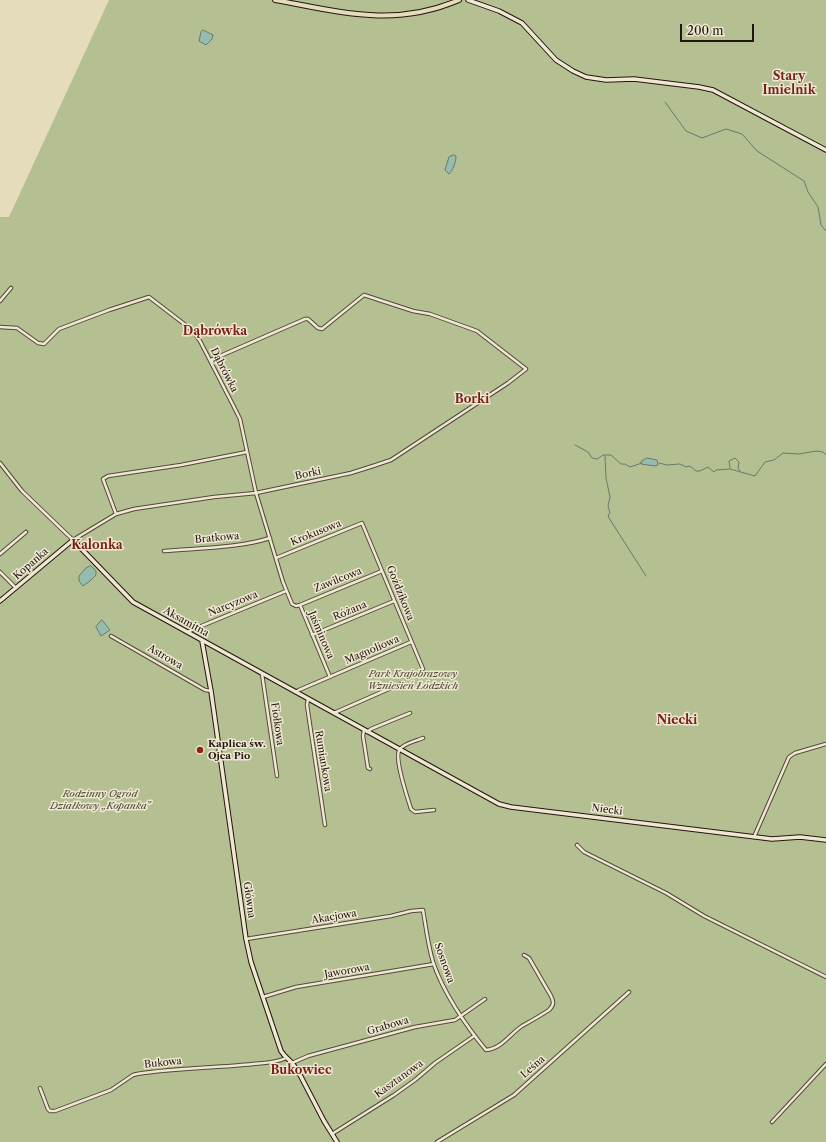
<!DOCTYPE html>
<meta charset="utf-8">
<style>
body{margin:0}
#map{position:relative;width:826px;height:1142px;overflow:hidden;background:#e5dcbc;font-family:"Libre Caslon Text",serif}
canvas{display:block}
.scale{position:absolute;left:680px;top:24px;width:74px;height:18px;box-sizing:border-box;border:2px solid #24160f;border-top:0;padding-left:5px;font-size:12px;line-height:14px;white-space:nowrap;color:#24160f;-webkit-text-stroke:3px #eee8d3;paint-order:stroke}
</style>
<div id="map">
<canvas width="826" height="1142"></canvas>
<div class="scale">200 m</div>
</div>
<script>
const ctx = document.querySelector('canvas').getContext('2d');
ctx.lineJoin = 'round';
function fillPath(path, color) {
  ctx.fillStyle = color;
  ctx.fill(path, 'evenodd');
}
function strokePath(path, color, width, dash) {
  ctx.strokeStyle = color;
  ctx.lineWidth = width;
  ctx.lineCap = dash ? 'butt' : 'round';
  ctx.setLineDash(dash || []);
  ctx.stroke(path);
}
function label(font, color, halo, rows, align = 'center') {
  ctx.font = font + ' "Libre Caslon Text",serif';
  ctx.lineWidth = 3;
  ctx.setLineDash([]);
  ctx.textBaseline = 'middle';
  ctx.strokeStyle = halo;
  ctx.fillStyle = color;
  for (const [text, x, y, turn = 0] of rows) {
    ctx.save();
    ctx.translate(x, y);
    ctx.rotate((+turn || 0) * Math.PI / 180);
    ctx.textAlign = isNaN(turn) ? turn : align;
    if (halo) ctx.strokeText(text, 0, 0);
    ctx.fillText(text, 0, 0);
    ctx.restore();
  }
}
const green = new Path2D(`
 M109,0H826V1142H0V217H9Z`);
const water = new Path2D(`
 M203,30L213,35L212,39L206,45L199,41L201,32Z
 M454,155L456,156C456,162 453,170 449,174L445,170L449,157Z
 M647,458L657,460L658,465L655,466L641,464V462Z
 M91,566L96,571V575L90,581L83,586L79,581V576L86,568Z
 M102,620L110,630L101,636L96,627Z`);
const stream = new Path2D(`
 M665,102L686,131L702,138L726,129L742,134L757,151L804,181L808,192L818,207L821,225L826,231
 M575,445L588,452L592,458L597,459L603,455H611L621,464H625L630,467L642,463
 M605,456L606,478L610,497L608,506L610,513L608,515L609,518L646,576
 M659,463L667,465L680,464L686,467L690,466L696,471H700L708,467L714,472L716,470L730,469L755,476L765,462L774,460L783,453L799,454L816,451L823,452L826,455
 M730,468L729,461L735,458L739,462L738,468L740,471`);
const street = new Path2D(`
 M0,301L11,288
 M0,327L17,328L38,343L44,344L59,329L109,310L149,297L192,330L200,341L234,407L240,419L256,493L283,582L292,604L296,606L300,605L382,571
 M0,463L22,491L73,540L116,514L134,509L214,497L256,493L351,473L373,466L391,460L508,383L526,369L477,331L430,314L413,311L364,295L322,329L318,328L308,319H305L211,360
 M116,514L103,479L108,476L181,465L247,452
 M164,551C198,548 239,548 270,538
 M0,554L26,532
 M276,558L362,523L423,669
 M0,572L16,588
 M300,605L330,677
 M187,632L286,591
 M312,635L394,601
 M111,636L205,690L211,691
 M262,674L277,776
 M295,692L299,690L411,642
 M308,699L307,705L325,825
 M334,713L400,684
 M364,730L363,736L368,768L370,769
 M367,732L371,729L410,713
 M423,738C416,741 405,743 400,749C393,756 408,799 411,809L415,812L434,810
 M754,837L789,757L795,753L826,744
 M577,845L584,852L666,893L704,916L826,977
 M246,939L391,916L411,911L423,910C426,928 428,945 433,962C443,992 466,1026 486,1050C501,1049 510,1034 522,1026C531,1021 540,1016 549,1010C554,1005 554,1002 551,996L529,958L524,955
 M263,997L296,987L434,964
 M292,1063L308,1056L415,1027L455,1020L485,999
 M40,1088L48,1109L50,1111H55L111,1090L133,1075L137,1074C176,1068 215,1068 253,1064C264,1063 276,1063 286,1058
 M772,1122L826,1064
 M332,1134L394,1095L415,1080L435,1063L474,1036
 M437,1142L514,1095L629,992`);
const secondary = new Path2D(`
 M468,0L499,11L522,23L556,60L573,71L586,77L606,80L634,79L699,87L713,90L826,150
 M0,601L73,540L133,602L499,804L511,807L772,839L800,837L826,840
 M202,641L211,691L246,939L251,962L281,1051L284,1055L292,1063L298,1071L324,1121L337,1142`);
const primary = new Path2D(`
 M275,0C341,12 394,28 459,0`);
const markers = [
 [200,750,4,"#8f2418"]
];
const streetNames = [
 ["Dąbrówka",224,370,63],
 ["Borki",308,474,-12],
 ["Krokusowa",316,533,-22],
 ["Bratkowa",217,538,-5],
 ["Kopanka",31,564,-41],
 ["Zawilcowa",338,580,-22],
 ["Goździkowa",400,593,68],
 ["Narcyzowa",233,604,-22],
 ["Różana",350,611,-23],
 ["Aksamitna",186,622,29],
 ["Jaśminowa",321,635,67],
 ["Magnoliowa",372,650,-23],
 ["Astrowa",165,657,30],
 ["Fiołkowa",277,724,82],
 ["Rumiankowa",323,761,81],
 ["Niecki",607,810,7],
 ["Główna",249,900,82],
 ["Akacjowa",334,917,-9],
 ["Sosnowa",444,963,70],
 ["Jaworowa",347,971,-10],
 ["Grabowa",388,1026,-16],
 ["Bukowa",163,1063,-6],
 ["Leśna",533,1067,-41],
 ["Kasztanowa",399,1079,-36]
];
const parkNames = [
 ["Park Krajobrazowy",413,674],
 ["Wzniesień Łódzkich",413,686],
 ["Rodzinny Ogród",100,794],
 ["Działkowy „Kopanka”",100,806]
];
const poiNames = [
 ["Kaplica św.",208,744],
 ["Ojca Pio",208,756]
];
const quarterNames = [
 ["Stary",789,77],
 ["Imielnik",789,91],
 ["Dąbrówka",215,332],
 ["Borki",472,400],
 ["Kalonka",97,546],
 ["Niecki",677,721],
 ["Bukowiec",301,1071]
];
fillPath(green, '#b4c091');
fillPath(water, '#96bcaf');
strokePath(water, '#687a6f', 1);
strokePath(stream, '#687a6f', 1);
strokePath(street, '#54483a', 4.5);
strokePath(secondary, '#24160f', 5.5);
strokePath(primary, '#24160f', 6);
strokePath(street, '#eee8d3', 2.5);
strokePath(secondary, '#eee8d3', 3.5);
strokePath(primary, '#e5dcbc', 4);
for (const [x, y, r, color] of markers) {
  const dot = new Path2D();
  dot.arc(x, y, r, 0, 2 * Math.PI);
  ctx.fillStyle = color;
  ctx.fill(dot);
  strokePath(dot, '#eee8d3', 1.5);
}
label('10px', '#24160f', '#eee8d3', streetNames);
label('italic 10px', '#4f4936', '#eee8d3', parkNames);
label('bold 10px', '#24160f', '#eee8d3', poiNames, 'left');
label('bold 12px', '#7a1f14', '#eee8d3', quarterNames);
</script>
